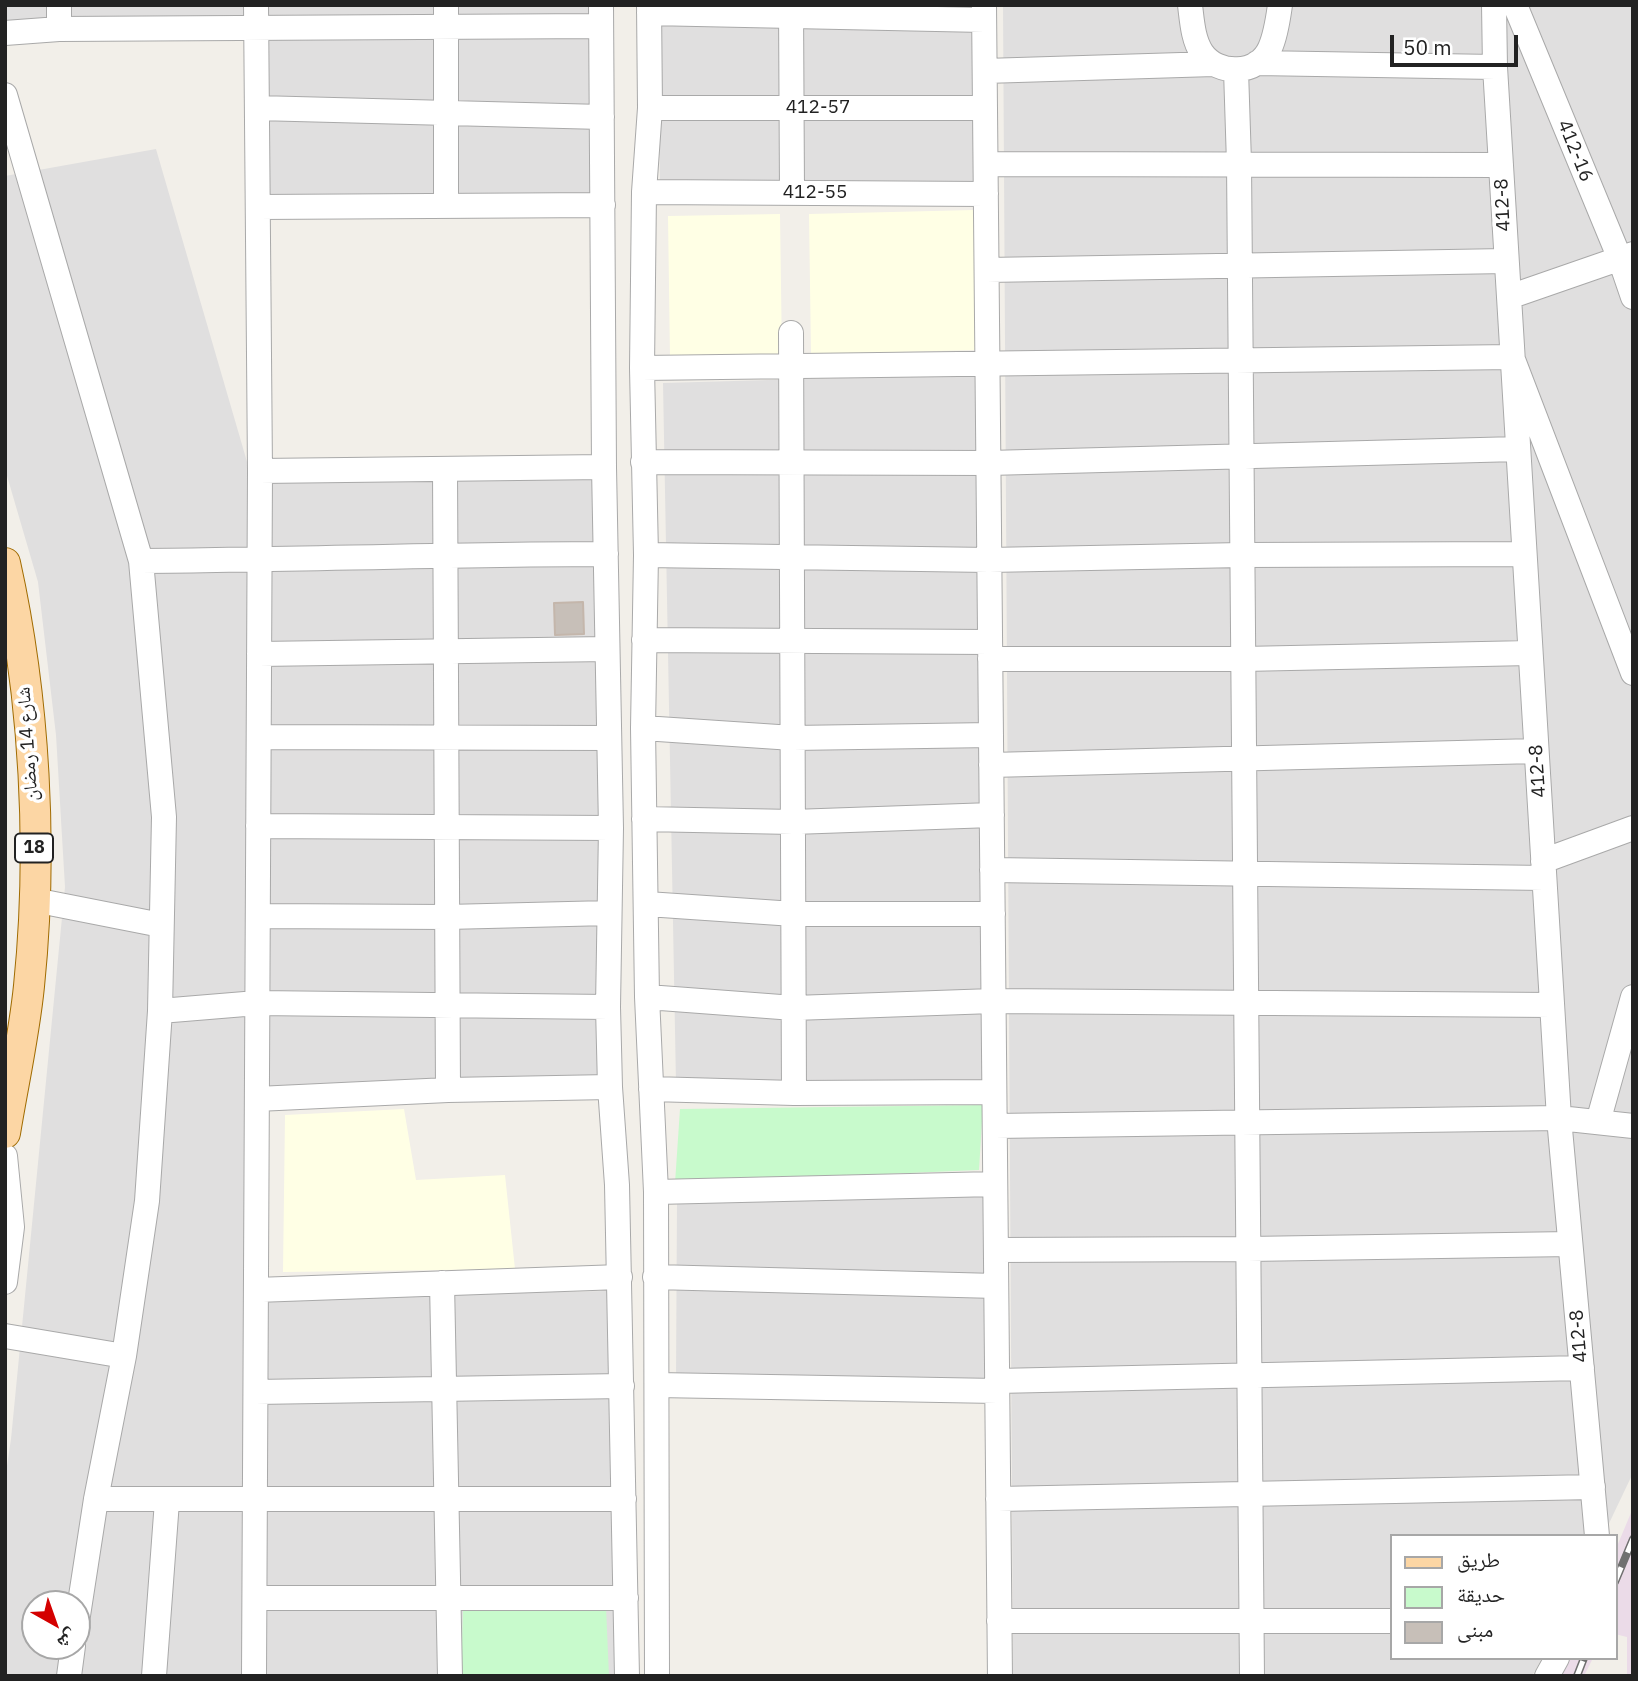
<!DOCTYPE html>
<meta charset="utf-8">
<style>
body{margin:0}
#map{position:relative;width:1638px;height:1681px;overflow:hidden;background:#f2efe9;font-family:"IBM Plex Sans","Noto Naskh Arabic",sans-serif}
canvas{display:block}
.frame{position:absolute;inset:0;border:7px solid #222;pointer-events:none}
.legend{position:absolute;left:1390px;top:1534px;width:228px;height:126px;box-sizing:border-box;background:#fff;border:2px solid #a7a7a7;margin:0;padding:9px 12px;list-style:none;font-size:21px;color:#222}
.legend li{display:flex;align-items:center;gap:14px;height:35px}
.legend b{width:35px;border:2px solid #a7a7a7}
.north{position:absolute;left:21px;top:1590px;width:70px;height:70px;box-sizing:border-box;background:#fff;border:2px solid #a7a7a7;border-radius:50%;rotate:140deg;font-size:19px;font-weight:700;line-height:28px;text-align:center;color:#222}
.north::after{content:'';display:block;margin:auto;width:24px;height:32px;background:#d40000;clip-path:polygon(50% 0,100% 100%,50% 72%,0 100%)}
.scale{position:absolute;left:1390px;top:35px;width:128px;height:32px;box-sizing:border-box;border:4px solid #222;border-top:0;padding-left:9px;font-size:21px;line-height:24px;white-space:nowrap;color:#222;-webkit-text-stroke:5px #fff;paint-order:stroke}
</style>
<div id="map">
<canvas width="1638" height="1681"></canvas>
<div class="frame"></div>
<ul class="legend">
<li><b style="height:9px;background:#fcd6a4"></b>طريق</li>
<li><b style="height:19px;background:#c8facc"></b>حديقة</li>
<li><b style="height:19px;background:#c7bfb8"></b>مبنى</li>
</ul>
<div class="north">ش</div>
<div class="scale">50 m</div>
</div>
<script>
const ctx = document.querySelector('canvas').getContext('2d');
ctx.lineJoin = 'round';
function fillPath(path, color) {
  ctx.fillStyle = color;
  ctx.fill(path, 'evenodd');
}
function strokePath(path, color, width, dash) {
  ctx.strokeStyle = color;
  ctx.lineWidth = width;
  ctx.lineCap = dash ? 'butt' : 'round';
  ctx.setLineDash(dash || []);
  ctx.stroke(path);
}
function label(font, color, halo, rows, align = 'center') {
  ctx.font = font + ' "IBM Plex Sans","Noto Naskh Arabic",sans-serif';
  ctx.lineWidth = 7;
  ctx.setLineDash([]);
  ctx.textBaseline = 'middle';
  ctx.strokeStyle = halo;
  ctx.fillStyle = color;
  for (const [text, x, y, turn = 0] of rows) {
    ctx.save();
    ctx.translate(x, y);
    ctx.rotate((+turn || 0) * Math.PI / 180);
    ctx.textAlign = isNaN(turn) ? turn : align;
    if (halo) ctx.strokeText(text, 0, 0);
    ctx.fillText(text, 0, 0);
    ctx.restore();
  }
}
const residential = new Path2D(`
 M5,5H591L592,198L269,196L265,18L5,23Z
 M658,5H984V192L660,190Z
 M1003,5H1633V1473L1603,1536H1391V1658H1542L1532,1676H1013Z
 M156,149L252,479L594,477L609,1079L251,1097L246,1297L607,1291L616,1676H5V1479L11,1439L65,887L56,735L38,582L5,469V176ZM35,1604H77V1646H35Z
 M983,374L988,1081L676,1084L663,383Z
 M993,1190L991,1383L676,1378L677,1202Z`);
const industrial = new Path2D(`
 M1633,1508V1676H1627V1637L1615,1634V1551Z
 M1565,1658H1593L1584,1676H1556Z`);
const education = new Path2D(`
 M974,210L976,350L811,354L809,214Z
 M780,214L782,356L670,358L668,216Z
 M404,1109L416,1180L505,1175L515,1269L283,1272L285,1115Z`);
const park = new Path2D(`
 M983,1105L979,1170L675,1183L680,1109Z
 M606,1607L609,1676H461L463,1610Z`);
const building = new Path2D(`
 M583,602L584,634L555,635L554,603Z`);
const minor = new Path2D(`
 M59,5V29
 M446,5V206
 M601,5L604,467L611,828L608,1007L610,1087L617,1185L627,1676
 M649,5L650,108L644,192L642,368L646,555L643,728L647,997L656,1192L657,1676
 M791,5L792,193
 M984,5L1000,1676
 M1190,5C1192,21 1193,40 1202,53C1218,76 1258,75 1270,48C1276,35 1278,19 1280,5
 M1494,5L1495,67L1559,1118L1597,1536
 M1515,5L1620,259L1633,297
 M649,13L984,20
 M5,33L59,29L601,26
 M1257,63L1495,67
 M1236,70L1239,163L1252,1676
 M985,71L1214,64
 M5,95L141,561L164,817L160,1011L147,1201L124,1356L96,1499L77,1622
 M257,108L602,117
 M650,108H985
 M986,164L1501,165
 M644,192L986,194
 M258,207L603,205
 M987,270L1506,261
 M1509,297L1633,254
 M791,333L794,1093
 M642,368L1512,357L1633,673
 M643,462L989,463L1518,449
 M445,469L448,1090
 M260,471L604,467
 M646,555L989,560L1242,555L1524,554
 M141,561C296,560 451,554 606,554
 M644,640L990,642
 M259,654L607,649
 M990,659H1243L1530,653
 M643,728L793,738L991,735
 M259,737L609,738
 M991,765L1536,751
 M644,819L793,822L992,815
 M258,826L611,828
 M1543,861L1633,828
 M992,870L1544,878
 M34,900L161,925
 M647,904L794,914H993
 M259,916L447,917L609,913
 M647,997L794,1008L993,1001L1552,1005
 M160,1011L257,1003L608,1007
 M651,1089L794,1093L994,1092
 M257,1099L448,1090L610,1087
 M1598,1122L1633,997
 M995,1126L1559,1118L1633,1126
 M5,1156L12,1227L5,1282
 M656,1192L995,1184
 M996,1250L1248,1249L1570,1244
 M655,1277L996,1286
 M442,1283L450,1676
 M256,1290L620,1277
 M5,1336L124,1356
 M997,1381L1582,1368
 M657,1385L997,1391
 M256,1392L622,1386
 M96,1499H624
 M998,1499L1593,1487
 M255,1598H626
 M999,1621H1391
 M69,1676L73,1646
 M154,1676L167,1501
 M254,1676L260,471L256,5
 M1547,1676L1557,1658`);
const major = new Path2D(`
 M5,563C35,698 43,850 29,986C24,1036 13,1084 5,1133`);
const rail = new Path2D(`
 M1615,1582L1633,1539
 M1577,1676L1584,1658`);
const shields = [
 [34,848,38]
];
const shieldNames = [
 ["18",34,848]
];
const streetNames = [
 ["412-57",818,108],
 ["412-16",1575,151,68],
 ["412-55",815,193],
 ["412-8",1503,205,-93],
 ["شارع 14 رمضان",28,744,-94],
 ["412-8",1538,771,-94],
 ["412-8",1579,1336,-95]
];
fillPath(residential, '#e0dfdf');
fillPath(industrial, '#ebdbe8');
fillPath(education, '#ffffe5');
fillPath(park, '#c8facc');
fillPath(building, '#c7bfb8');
strokePath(building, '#c4b6ab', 2);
strokePath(minor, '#a9a9a9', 26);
strokePath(major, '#a06b00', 32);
strokePath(minor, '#fff', 24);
strokePath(major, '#fcd6a4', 30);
strokePath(rail, '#707070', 8);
strokePath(rail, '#fff', 5, [16]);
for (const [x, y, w] of shields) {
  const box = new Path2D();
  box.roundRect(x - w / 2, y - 14.5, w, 29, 5);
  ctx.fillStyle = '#fff';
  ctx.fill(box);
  strokePath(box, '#222', 2);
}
label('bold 18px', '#222', null, shieldNames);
label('19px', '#222', '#fff', streetNames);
</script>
